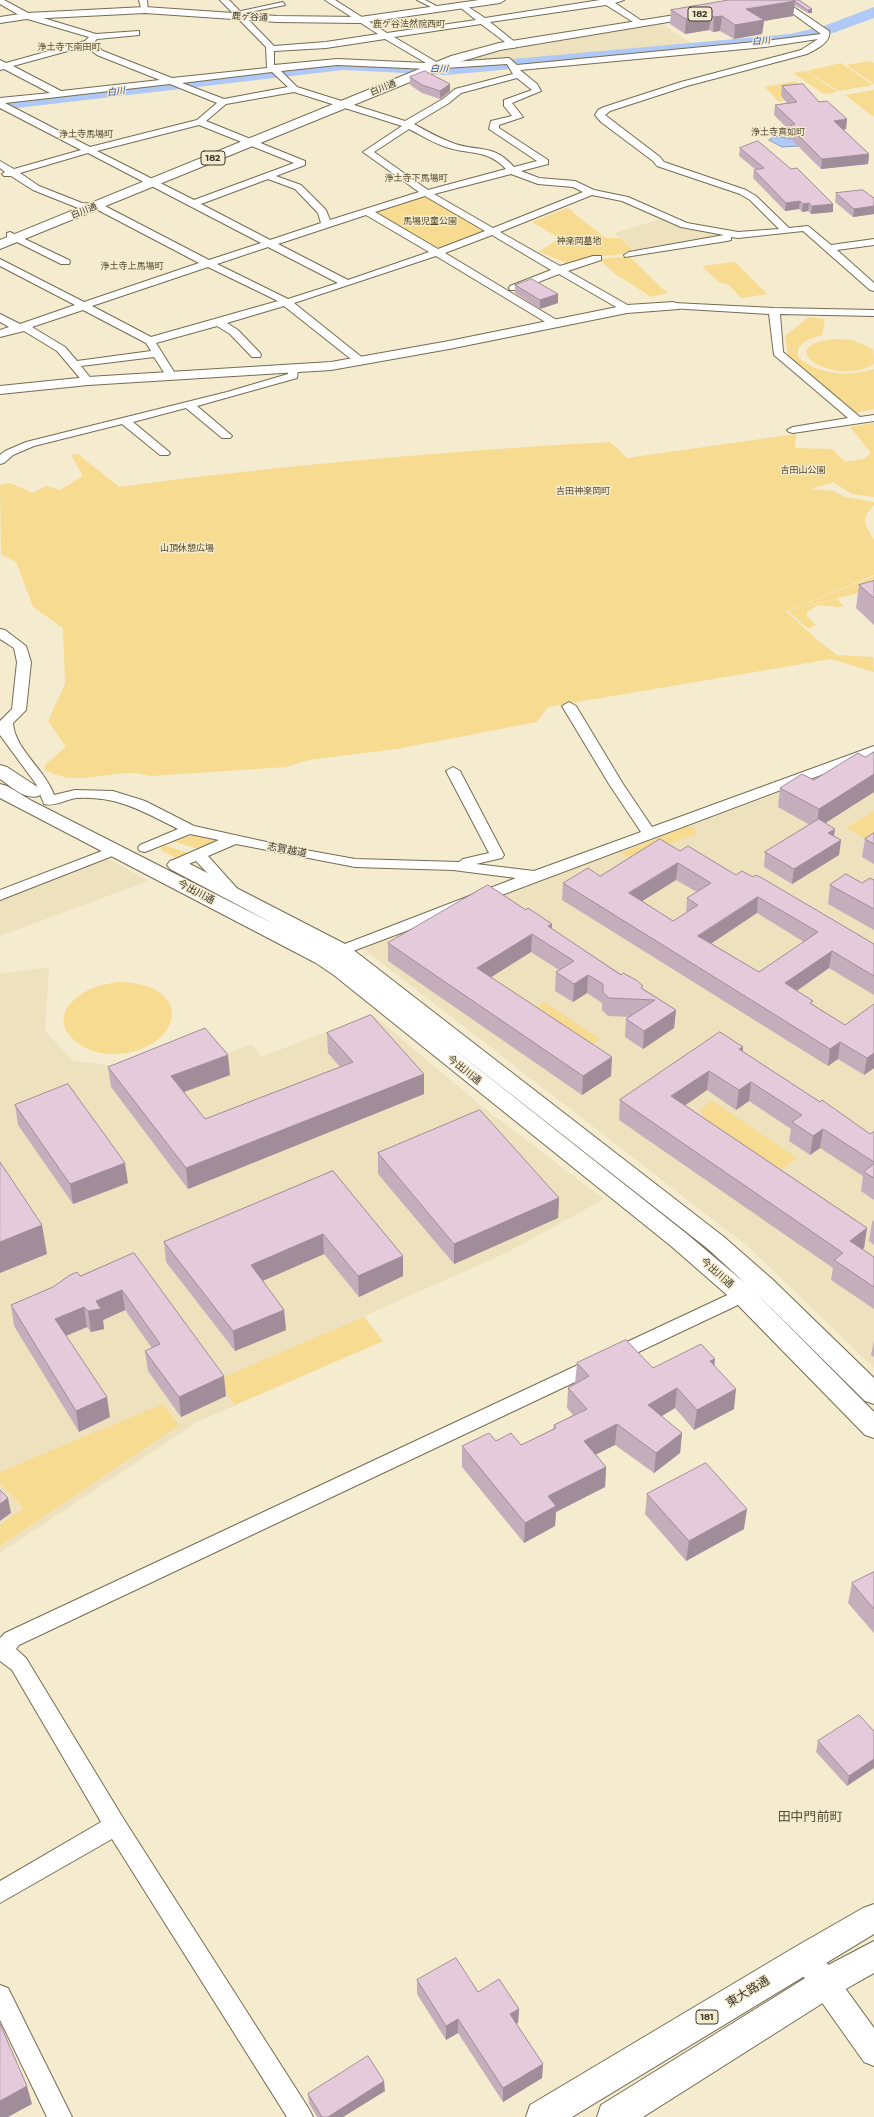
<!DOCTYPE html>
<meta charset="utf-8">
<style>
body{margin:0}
canvas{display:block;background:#f5ebcf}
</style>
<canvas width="874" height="2117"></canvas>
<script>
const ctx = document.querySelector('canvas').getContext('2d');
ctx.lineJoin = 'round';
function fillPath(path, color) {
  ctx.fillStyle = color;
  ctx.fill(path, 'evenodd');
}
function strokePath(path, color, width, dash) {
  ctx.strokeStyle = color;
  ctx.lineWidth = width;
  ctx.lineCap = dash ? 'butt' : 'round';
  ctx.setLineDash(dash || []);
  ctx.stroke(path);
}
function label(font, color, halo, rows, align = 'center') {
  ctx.font = font + ' Montserrat,"Noto Sans JP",sans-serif';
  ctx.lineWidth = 3;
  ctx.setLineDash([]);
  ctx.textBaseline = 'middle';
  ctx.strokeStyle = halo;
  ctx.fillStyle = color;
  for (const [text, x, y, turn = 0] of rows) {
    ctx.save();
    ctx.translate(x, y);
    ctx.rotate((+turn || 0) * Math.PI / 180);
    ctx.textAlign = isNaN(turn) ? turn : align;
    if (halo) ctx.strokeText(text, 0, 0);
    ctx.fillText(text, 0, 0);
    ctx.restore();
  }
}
const built = new Path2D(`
 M662,24L691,43L524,59L476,63L471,59L502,51Z
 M661,219L678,226L721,235L722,237L634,250L614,233Z
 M874,754V1368L751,1249L361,947Z
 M108,858L148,881L0,936V900Z
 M49,967L45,1031L73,1061L127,1067L211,1036L229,1053L251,1044L261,1057L372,1014L485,1109L604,1199L506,1253L364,1316L383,1341L199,1421L0,1553V974Z`);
const green = new Path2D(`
 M870,61L874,63V84L846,65Z
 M841,63L873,85L839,91L806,71Z
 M805,71L838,92L824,94L793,73Z
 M795,81L815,95H780L784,101L779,102L765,87Z
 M874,90V117L845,95Z
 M421,197H428L482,229V232L441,248L435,247L377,213L378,210Z
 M567,208L574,211L572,212L606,238H620L633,250L632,253L596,257L570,264L539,252L559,238L532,222Z
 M629,256L663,289L668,293L651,297L614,273L599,259Z
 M735,262L767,294L741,298L729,285L719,282L702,266Z
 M809,317L825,319L822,335C811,338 795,343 798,357C818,375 849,377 874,369V409L855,413L788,356L785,336Z
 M835,339L852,340L873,349L874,364C835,388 768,345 835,339Z
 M874,423V497L852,494L833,482L811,489L833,491L845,497L874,502V505L866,515L865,524L874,540V575L786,611L815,638L837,655L873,657L874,672L831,659L548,707L537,722L396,749L309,760L286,767L151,776C145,775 139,773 133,773C100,773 75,787 44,769L46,764L66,747L48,721L65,684L63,628L33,607L16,562L1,554L0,485L10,483L33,493L46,486L60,490L83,476L71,455L78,454L119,487C282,465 446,451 610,442L627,458L796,434L795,448L832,449L845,462L864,459L871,453L850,427Z
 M874,576V582L872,581L863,583L871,590L787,611Z
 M837,599L844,606L837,607L818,605L807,612V616L816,625L808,629L788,611Z
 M874,811V833L865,838L847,828Z
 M688,826L695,828L697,834L630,858L620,853Z
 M193,835L214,839L216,842L200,850L173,841Z
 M164,845L191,854L176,858L161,850V847Z
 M117,982C203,983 179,1057 108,1054C80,1052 45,1025 75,999C87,988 101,985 117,982Z
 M544,1002L600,1039L587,1048L528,1013Z
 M712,1101L797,1158L781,1170L706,1120L700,1110Z
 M364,1317L383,1341L235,1405L217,1380Z
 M163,1404L179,1425L0,1546V1525L24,1508L0,1484V1472Z`);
const water = new Path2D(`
 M776,136L792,139L799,146L782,147L769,140Z`);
const river = new Path2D(`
 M874,7V18L836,32L790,44L446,75L343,70L0,110V100L343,60L446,65L790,34L824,26Z`);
const pedestrian = new Path2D(`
 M417,0H425L442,9L437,10Z
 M283,2L285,5L235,15L232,13Z`);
const minor = new Path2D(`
 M0,0H4L30,14L96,34L139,31V35L97,39L93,43L103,51L172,78L267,68L266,47L220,0H229L274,46L326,42L378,34L325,0H335L387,33L476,20L461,8V4H464L485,18L600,0H624L615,3L645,23L638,25L606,5L490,22L516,43V47L513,48L481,24L394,37L438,63L509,58L517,65L765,41L821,34L774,0H783L829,31C832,42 815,50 807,54L687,86L610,111L605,115L660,157L664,162L746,190L756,196L789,228L808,226L831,245L874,239V245L837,250L874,283V291L870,290L803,231L738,238L731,237V240L727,241L625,257L624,255L629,252L724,235L681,227L622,201L592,195L500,232L560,266L593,256H601V260L568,271L631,307L632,309L631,311H623L559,274L518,290H510L509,288L510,286L551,270L492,235L445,253L560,322L561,324L560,326H552L436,256L294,303L364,359L365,361L364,363H356L284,306L227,323L238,330L260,353L261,355L260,357H252L230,334L217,326L156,343L176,375L175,377H167L154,357L81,366L93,381L92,383H84L57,351L24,331L0,337V330L9,327L0,322V314L20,324L75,305L0,266V259L84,302L199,263L96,209L78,208L33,190L11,176H4L2,174L5,172L0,168V161L14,169L81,150L0,108V98L50,93L4,69L0,70V60L6,63L85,41L89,37L24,18L0,4ZM385,39L426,63L337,59L274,65V51L326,48ZM818,39L801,50L681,82L604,107L598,110L595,115L601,122L653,161L657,166L740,194L750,200L779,229L738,232L687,223L628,197L594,190L575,181L539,178L521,171L548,164V160L499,128V125L523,117L512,103L541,91L537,84L520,70L765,47ZM86,46L97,55L160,80L61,91L13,66ZM507,64L513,74L455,89L443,99L405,121L297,87L281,71L337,65L429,69ZM272,72L288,87L224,99L182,83ZM517,78L532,90L504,100V106L512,116L491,121L489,129L537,161L514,167C492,142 476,153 450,142C437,137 425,130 414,124L449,103L461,93ZM170,84L217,103L197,120L90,147L5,103ZM294,92L402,126L363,152L419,192L330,220L326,210L301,185L276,176L305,165V161L206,121L226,104ZM199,125L294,163L194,200L97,151ZM409,129C421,135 433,143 446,147C469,155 488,149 506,169L428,190L374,152ZM88,153L261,243L209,260L101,204L82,203L39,186L20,173ZM511,174L538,184L573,187L583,192L493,228L434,194ZM268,179L295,189L318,213L321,223L270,240L201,204ZM425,196L485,231L438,249L375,212ZM366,215L429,252L348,280L278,244ZM268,247L338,283L288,299L217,264ZM208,267L278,301L151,337L92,306ZM83,310L146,343L151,351L77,361L65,347L32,327Z
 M139,0H147L148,12H142Z
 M10,232L69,260L70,262L69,264H61L7,237V233Z
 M674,303L774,308L874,310V316L780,314L783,352L860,417L874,415V421L793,433L789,432L787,430L793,427L848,418L774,355L769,314L670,308L669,306L670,304Z
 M293,367L298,370L297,378L197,406L230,434L232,436L230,438H222L186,408L133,422L168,451L170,453L168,455H160L122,424L34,446L13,455L4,463L0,464V455L5,451L26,442L227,392L288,374L289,368Z
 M0,629L5,630L26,646L31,662L26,710L13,723C15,750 45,769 54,795L75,790L113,791L145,801L194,826L289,847L355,859L459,862L463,859L489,853L446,771L453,767L460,771L504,855L502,858L476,864L534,871L641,832L609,784L562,706L569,702L576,706L623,784L652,827L874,746V755L329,960L324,958L321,955L324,952L516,878L453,870L355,867L236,844L208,856L243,895L241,898H231L196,861L181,867H171L169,864L171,861L219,840L190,834L145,852L140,851L138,848L140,845L178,829C142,811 118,796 77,798C66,799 55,807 44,804L36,784L0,735V721L12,709L17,662L14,648L0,639Z
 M115,846L120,847L122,850L120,853L0,900V890Z
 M753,1283L759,1285L762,1290L759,1295L19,1645L16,1649L26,1658L123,1818L309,2109L313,2117H287L112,1839L0,1903V1881L101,1822L12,1670L0,1661V1638L5,1633Z
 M0,1985L8,1988L72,2117H47L0,2020Z`);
const tertiary = new Path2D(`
 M479,0H505L500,3L360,23L277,22L145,13L27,19L0,23V17L27,13L145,7L277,16L360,17Z
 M674,302L681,306L679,309L627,313L449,349L331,370L88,385L0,394V386L88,377L331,362L449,341L627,305Z
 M806,1944L816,1948L874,2028V2066L864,2062L796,1966L792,1957L796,1948Z`);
const secondary = new Path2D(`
 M0,765L7,767L39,788L42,792L39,796C24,800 12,787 0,779Z
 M0,784L7,786L32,801L276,925L170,869L167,865L170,861L177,859L184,861L347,945L724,1237L772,1279L874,1378V1404L865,1401L754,1291L874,1412V1438L865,1435L734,1301L671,1246L335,976L316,963L0,798ZM437,1036L708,1249L746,1284L687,1234Z`);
const primary = new Path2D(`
 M700,11L704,12L706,14L704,16L500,50L459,62L0,249V240L451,56L499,43Z
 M874,1904V1934L572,2117H526L530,2105L795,1947L863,1908Z
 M874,1941V1973L837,1994L643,2117H597L601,2105L815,1972Z`);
const wall = new Path2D(`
 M799,0L812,9V13H808L794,5L793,16L764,21L762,34L734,39L720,31L713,32L709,30L685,34L670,24L671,10Z
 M410,77L450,84V91L440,99L422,93L410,85Z
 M782,86L819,102L847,119L846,129L844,130L869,154L868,164L821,169L788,136V129L774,115L775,105L787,103L781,96Z
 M740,148L833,212L811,214L808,211L802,212L799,209L785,211L753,178L754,170H756L739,156Z
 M836,193L874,198V214L853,217L835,202Z
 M515,285L558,294V303L540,309L515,293Z
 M874,581V625L856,608L859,585Z
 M874,752V792L825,823L834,837L841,840L839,855L792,884L764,867L765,852L810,825L778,807L780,788L814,780L865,757Z
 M874,833V864L862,857L865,839Z
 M680,851L736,875L753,877L874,944V995L829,968L797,991L813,1005L845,1025L874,1068L864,1075L838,1059L828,1066L562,900L563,883L600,876ZM676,880L697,892L687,898L686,913L673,921L642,901ZM757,913L804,942L759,972L711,943Z
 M874,880V930L828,904L830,885L862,883Z
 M552,929L676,1010L674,1028L643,1049L625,1037L626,1019L629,1017L608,1016L602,1010V1003L587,993L573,1002L555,991L556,972L559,970L531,952L491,977L611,1076L582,1095L388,961V943Z
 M327,1033L424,1074V1094L188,1189L111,1087L108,1067L230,1075L184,1092L205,1119L340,1067L328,1053Z
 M743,1047V1052L870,1134L874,1132V1200L861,1191L863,1176L820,1148L810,1155L789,1141L791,1129L749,1101L736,1110L707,1090L685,1105L867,1228L864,1248L862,1249L874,1257V1309L831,1280L833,1268L619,1120L620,1100Z
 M15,1105L128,1183L73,1204L18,1125Z
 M378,1153L559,1198L558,1218L454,1264L378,1174Z
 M333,1171L403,1256V1276L359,1297L324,1254L263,1281L284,1310L286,1330L235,1351L166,1262L164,1242Z
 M874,1220V1245L869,1241L872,1222Z
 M134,1253L226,1396L181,1417L148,1371L145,1351L152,1348L125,1310L103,1320L104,1329L91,1332L87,1327L66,1336L110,1417L79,1432L14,1326L11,1305Z
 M874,1340V1357L871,1355Z
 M577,1363L653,1368L714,1365L734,1409L694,1430L675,1408L661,1416L682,1433L680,1453L654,1473L615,1445L596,1454L606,1467L605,1487L556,1512L555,1526L524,1543L462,1467V1446L496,1441L521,1445L553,1429L554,1425L573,1415L567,1408L568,1388L575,1383Z
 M647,1494L744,1529L686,1561L645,1514Z
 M874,1572V1633L848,1603L852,1583Z
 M874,1731L847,1786L816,1752L818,1741Z
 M417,1980L478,1992L519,2009L518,2023L516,2024L543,2064L542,2078L503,2102L458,2033L446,2040L417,1994Z
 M385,2091L343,2117H317L309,2103L308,2094Z`);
const shadedWall = new Path2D(`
 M795,1L793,16L764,21L762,34L734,39L735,25L746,9Z
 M812,9V13H808V10Z
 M711,15L709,30L685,34L686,19Z
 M722,16L720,31L713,32L714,17Z
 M450,84V91L440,99V91Z
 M847,119L846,129L833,131L834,121Z
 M869,154L868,164L821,169L822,159Z
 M800,201L799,209L785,211L786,203Z
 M809,203L808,211L802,212L803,204Z
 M833,204V212L811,214L812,206Z
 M874,206V214L853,217L854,209Z
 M558,294V303L540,309V300Z
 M874,774V792L816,829L819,809Z
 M835,829L833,844L828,833Z
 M841,840L839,855L792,884L794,869Z
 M678,863L676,880L628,910L629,893Z
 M758,897L757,913L697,953L698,936Z
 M552,924L551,942L548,926Z
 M532,934L531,952L477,986V968Z
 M832,951L829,968L783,1000L785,983Z
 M588,975L587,993L573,1002L574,984Z
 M676,1010L674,1028L643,1049L644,1031Z
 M840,1042L838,1059L828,1066L830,1049Z
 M743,1047L741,1066L739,1049Z
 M874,1053V1068L864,1075L867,1058Z
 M228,1055L230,1075L173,1096L171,1076Z
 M612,1057L611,1076L582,1095L583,1076Z
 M709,1071L707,1090L670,1116L671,1096Z
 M424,1074V1094L188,1189L186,1168Z
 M751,1082L749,1101L736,1110L739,1090Z
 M823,1129L820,1148L810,1155L813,1136Z
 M125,1163L128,1183L73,1204L70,1184Z
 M559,1198L558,1218L454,1264V1244Z
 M42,1225L47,1254L0,1273V1242Z
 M867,1228L864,1248L847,1261L850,1241Z
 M323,1234L324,1254L253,1285L251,1265Z
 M403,1256V1276L359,1297L358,1276Z
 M122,1290L125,1310L103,1320L104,1329L91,1332L88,1311L96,1301Z
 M84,1307L87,1327L58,1339L55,1319Z
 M284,1310L286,1330L235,1351L233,1331Z
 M715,1359L713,1379L710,1361Z
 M224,1376L226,1396L181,1417L179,1397Z
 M677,1388L675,1408L646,1426L648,1405Z
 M736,1389L734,1409L694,1430L697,1410Z
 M107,1397L110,1417L79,1432L76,1411Z
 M617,1424L615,1445L583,1461L584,1441Z
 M682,1433L680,1453L654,1473L656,1453Z
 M606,1467L605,1487L556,1512L555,1526L524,1543L525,1523L548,1496Z
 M8,1498L11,1513L0,1521V1504Z
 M747,1509L744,1529L686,1561L689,1541Z
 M874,1759V1768L847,1786L849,1776Z
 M519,2009L518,2023L509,2028L510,2014Z
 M458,2019V2033L446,2040V2026Z
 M543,2064L542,2078L503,2102V2088Z
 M384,2081L385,2091L343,2117H328Z
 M27,2086L32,2104L8,2117H0V2101Z`);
const building = new Path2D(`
 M729,0H793L795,1L746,9L764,20L735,25L722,16L714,17L711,15L686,19L671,10Z
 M793,0H799L812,9L808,10Z
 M425,71L450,84L440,91L422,85L410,77Z
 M803,84L819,102L827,101L847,119L834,121L869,154L822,159L789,126L795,124L775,105L797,102L782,86Z
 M758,141L791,169L797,168L833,204L812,206L809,203L803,204L800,201L786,203L754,170L764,168L740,148Z
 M863,190L874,198V206L854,209L836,193Z
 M532,279L558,294L540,300L515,285Z
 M874,581V598L859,585Z
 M874,752V774L819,809L780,788L802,774L814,780L858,753L865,757Z
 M819,819L835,829L828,833L841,840L794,869L765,852Z
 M874,833V844L865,839Z
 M660,839L680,851L688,846L736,875L742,871L753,877L756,875L762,878L874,944V976L832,951L785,983L813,1001L810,1003L845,1025L874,1004V1053L867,1058L840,1042L830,1049L563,883L588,868L600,876ZM678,863L711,883L687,898L698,905L673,921L629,893ZM758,897L818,932L759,972L698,936Z
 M846,874L862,883L870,878L874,880V909L830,885Z
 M488,885L526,910L528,908L552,924L548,926L621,975L623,973L636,980L643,986L641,988L676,1010L644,1031L626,1019L655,1000L609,998L603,992V984L588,975L574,984L556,972L574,961L532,934L477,968L612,1057L583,1076L388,943Z
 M371,1015L424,1074L186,1168L108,1067L205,1028L228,1055L171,1076L205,1119L353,1062L327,1033Z
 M720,1032L743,1047L739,1049L820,1102L822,1100L870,1134L873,1132H874V1162L823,1129L813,1136L792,1122L802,1115L751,1082L739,1090L709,1071L671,1096L867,1228L850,1241L874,1257V1287L834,1260L843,1253L620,1100Z
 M68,1084L125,1163L70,1184L15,1105Z
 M480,1110L559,1198L454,1244L378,1153Z
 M0,1162L42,1225L0,1242Z
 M874,1164V1178L864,1172Z
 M333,1171L403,1256L358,1276L323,1234L251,1265L284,1310L233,1331L164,1242Z
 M134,1253L224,1376L179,1397L145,1351L160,1344L122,1290L96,1301L101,1309L88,1311L84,1307L55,1319L107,1397L76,1411L11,1305L53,1287L70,1275L77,1272L80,1276Z
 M626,1340L653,1368L701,1344L715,1359L710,1361L736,1389L697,1410L677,1388L648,1405L682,1433L656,1453L617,1424L584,1441L606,1467L548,1496L556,1506L525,1523L462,1446L489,1433L496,1441L511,1433L521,1445L556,1428L554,1425L587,1409L568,1388L589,1376L577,1363Z
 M706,1463L747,1509L689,1541L647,1494Z
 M0,1490L8,1498L0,1504Z
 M874,1572V1609L852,1583Z
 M859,1715L874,1731V1759L849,1776L818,1741Z
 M456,1958L478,1992L499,1979L519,2009L510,2014L543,2064L503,2088L458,2019L446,2026L417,1980Z
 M0,2024L27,2086L0,2101Z
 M368,2056L384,2081L328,2117H322L308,2094Z`);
const shields = [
 [700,14,24],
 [213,158,24],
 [707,2017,22]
];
const shieldNames = [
 ["182",700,14],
 ["182",213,158],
 ["181",707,2017]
];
const farStreetnames = [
 ["鹿ヶ谷通",250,17,4],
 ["白川通",383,88,-22],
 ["白川通",84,211,-22]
];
const farNeighbourhoodnames = [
 ["鹿ケ谷法然院西町",409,24],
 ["浄土寺下南田町",69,47],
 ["浄土寺真如町",778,132],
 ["浄土寺馬場町",86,134],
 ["浄土寺下馬場町",416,178],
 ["浄土寺上馬場町",132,266],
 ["吉田神楽岡町",583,491]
];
const farWaternames = [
 ["白川",761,41,-5],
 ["白川",439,69,1],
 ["白川",116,92,-7]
];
const farParknames = [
 ["馬場児童公園",430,221],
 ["神楽岡墓地",579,241],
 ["吉田山公園",803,470],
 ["山頂休憩広場",187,548]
];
const streetNames = [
 ["志賀越道",287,850,11],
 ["今出川通",196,892,28],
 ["今出川通",464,1070,39],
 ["今出川通",717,1273,41]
];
const nearStreetnames = [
 ["東大路通",748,1992,-31]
];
const nearNeighbourhoodnames = [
 ["田中門前町",810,1817]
];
fillPath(built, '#eee1be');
fillPath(green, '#f7db90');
fillPath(water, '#b0c8f5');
strokePath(water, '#8e9db9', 1);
fillPath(river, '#b0c8f5');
strokePath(pedestrian, '#756c53', 2);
strokePath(minor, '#756c53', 2);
strokePath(tertiary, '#756c53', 2);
strokePath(secondary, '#756c53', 2);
strokePath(primary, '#756c53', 2);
fillPath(pedestrian, '#fff');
fillPath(minor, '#fff');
fillPath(tertiary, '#fff');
fillPath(secondary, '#fff');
fillPath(primary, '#fff');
fillPath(wall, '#c5aebc');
fillPath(shadedWall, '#a08d99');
fillPath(building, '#e5cadb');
strokePath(building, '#a08d99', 1);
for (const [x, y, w] of shields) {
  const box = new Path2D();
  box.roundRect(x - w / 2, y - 7, w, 14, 3);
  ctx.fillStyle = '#f5ebcf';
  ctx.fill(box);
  strokePath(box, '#3d382e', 1);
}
label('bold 9px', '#3d382e', null, shieldNames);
label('9px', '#3d382e', '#f5ebcf', farStreetnames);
label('9px', '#564d35', '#f5ebcf', farNeighbourhoodnames);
label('italic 9px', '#254da0', '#f5ebcf', farWaternames);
label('9px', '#534620', '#f5ebcf', farParknames);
label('10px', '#3d382e', '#f5ebcf', streetNames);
label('12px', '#3d382e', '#f5ebcf', nearStreetnames);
label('13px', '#564d35', '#f5ebcf', nearNeighbourhoodnames);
</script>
